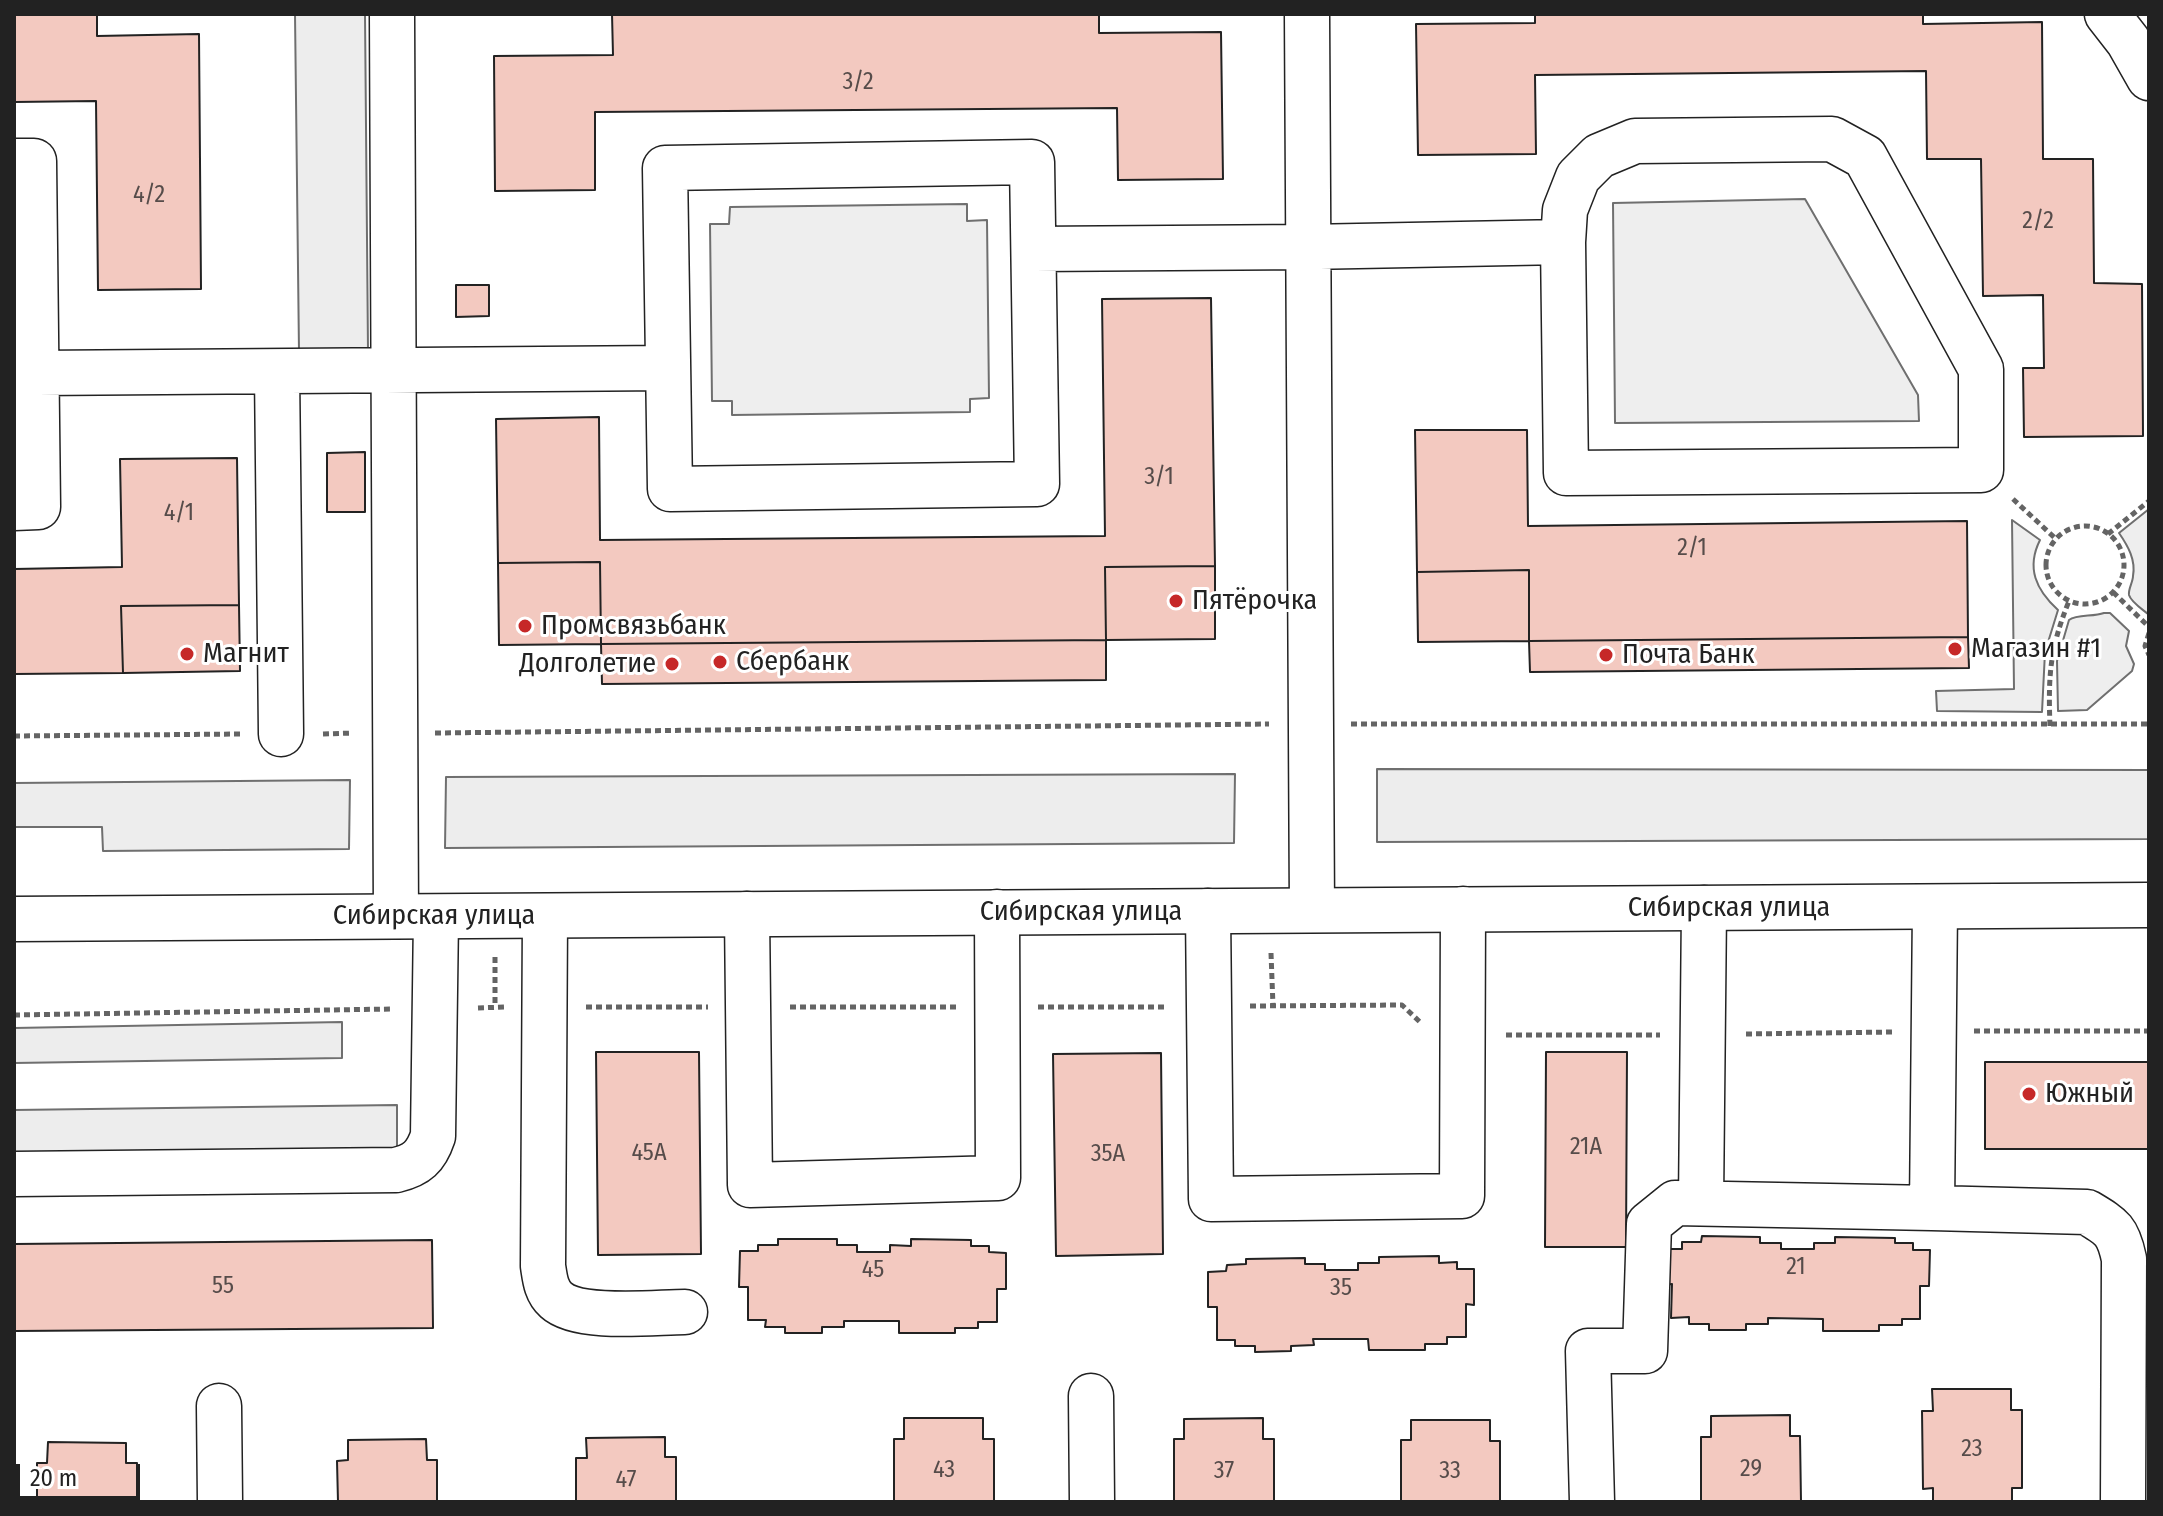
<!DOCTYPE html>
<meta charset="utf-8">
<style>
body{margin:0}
#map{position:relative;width:2163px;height:1516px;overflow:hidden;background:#fff;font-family:"Fira Sans Condensed",sans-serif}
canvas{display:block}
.frame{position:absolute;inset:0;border:16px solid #222;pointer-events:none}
.scale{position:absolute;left:16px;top:1464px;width:124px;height:36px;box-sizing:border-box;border:4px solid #222;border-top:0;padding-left:10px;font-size:24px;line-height:28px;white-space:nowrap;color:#222;-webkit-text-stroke:6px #fff;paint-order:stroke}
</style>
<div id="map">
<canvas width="2163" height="1516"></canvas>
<div class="frame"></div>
<div class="scale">20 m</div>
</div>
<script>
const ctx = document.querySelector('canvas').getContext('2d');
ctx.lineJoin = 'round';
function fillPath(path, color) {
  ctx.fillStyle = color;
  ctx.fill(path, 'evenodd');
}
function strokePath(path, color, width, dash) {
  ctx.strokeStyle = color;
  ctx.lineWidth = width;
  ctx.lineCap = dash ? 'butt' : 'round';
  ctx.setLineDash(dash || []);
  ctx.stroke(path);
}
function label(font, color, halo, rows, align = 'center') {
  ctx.font = font + ' "Fira Sans Condensed",sans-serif';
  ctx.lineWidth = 6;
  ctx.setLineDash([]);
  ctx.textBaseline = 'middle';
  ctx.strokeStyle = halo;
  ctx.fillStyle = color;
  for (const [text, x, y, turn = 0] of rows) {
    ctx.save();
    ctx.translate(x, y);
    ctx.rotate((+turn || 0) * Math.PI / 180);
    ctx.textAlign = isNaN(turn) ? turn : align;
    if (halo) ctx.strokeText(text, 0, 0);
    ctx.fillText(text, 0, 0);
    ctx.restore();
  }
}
const green = new Path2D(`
 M1805,199L1918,395L1919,421L1615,423L1613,203Z
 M967,204V221L987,220L989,398L970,399V412L732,415V401H712L710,224H729L730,207Z
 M2149,509V613L2148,614C2142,609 2131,602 2129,595C2128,589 2133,582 2133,576C2136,560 2128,546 2119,533Z
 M2012,520L2040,540C2026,568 2036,590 2058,610L2045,652L2042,712L1937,711L1936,691L2014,689Z
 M2104,613H2110L2129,631L2126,646L2134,664L2132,671L2087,710L2058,711L2057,661L2069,620C2077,614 2093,617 2104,613Z`);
const parking = new Path2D(`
 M295,14H365L368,351L299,352Z
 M1377,769L2149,770V839L1377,842Z
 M1235,774L1234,843L445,848L446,777Z
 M350,780L349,849L103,851L102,827H14V783Z
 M342,1022V1058L14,1063V1028Z
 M397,1105V1148L14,1153V1110Z`);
const building = new Path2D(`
 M14,14H97V36L199,34L201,289L98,290L96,101L14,102Z
 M612,14H1099V33L1221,32L1223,179L1118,180L1117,108L595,112V190L495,191L494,56L613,55Z
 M1535,14H1923V24L2042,22L2043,159H2093L2094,283L2142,284L2143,436L2024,437L2023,368H2044L2043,295L1983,296L1981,159H1927L1926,71L1535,75L1536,154L1418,155L1416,24L1535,23Z
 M456,285H489V316L456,317Z
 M1211,298L1215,566L1105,567L1106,640L601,644L600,562L498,563L496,419L599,417L600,540L1105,536L1102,299Z
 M1415,430H1527L1528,526L1967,521L1968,637L1529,641V570L1417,572Z
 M365,452V512H327V453Z
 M237,458L239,605L121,606L123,673L14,674V569L122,567L120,459Z
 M600,562L601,644L499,645L498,563Z
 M1215,566V639L1106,640L1105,567Z
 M1529,570V641L1418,642L1417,572Z
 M239,605L240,671L123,673L121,606Z
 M1968,637L1969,668L1530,672L1529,641Z
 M1106,640V680L602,684L601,644Z
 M596,1052H699L701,1254L598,1255Z
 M1546,1052H1627L1626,1247H1545Z
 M1161,1053L1163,1254L1056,1256L1053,1054Z
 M1985,1062H2149V1149H1985Z
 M1702,1236L1760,1237V1243H1781V1249H1814V1243H1835V1237L1895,1238V1243H1913V1250H1930L1929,1286H1920V1319H1902V1325H1879V1331H1823V1319L1768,1318V1324H1746V1330H1709V1324H1689V1317L1671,1318L1672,1284L1663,1285V1249H1682V1242H1701Z
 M778,1239H837V1245H857V1252H890V1245L911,1246V1239L971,1240V1246H989V1252L1006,1253V1289H997V1322H978V1328H955V1333H899V1321H844V1327H822V1333H785V1327H765L766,1320H748V1287H739L740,1251H758V1245H778Z
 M432,1240L433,1328L14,1331V1244Z
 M1439,1256V1263L1457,1262V1269H1474V1305L1466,1304V1337H1447V1344H1425V1350H1369L1368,1339H1313L1314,1345L1291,1346V1351L1255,1352V1346H1235V1340H1217V1307H1208V1272L1226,1271L1227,1265L1246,1264V1259L1305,1258V1264H1325V1270H1358V1263H1379V1257Z
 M1932,1389H2011V1410H2022V1488H2012V1502H1933V1488L1923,1489L1922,1411H1933Z
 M1790,1415V1436H1800L1801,1502H1701V1437H1711V1416Z
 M904,1418H983V1439H994V1502H894V1439H904Z
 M1263,1418V1439H1274V1502H1174V1439H1184V1419Z
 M1411,1420H1490V1441H1500V1502H1401V1440H1411Z
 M665,1437V1457H676V1502H576V1458H587L586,1438Z
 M426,1439L427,1460H437V1502H338L337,1461L348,1460V1440Z
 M48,1442L126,1443V1463H137V1502H37V1463H47Z`);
const path = new Path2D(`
 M2013,499L2056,539
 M2046 565a39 39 0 1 1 78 0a39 39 0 1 1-78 0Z
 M2108,534L2149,501
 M2113,592L2149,627
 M2149,633L2145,646L2149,655
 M1351,724H2149
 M2050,726C2048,675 2050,648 2069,601
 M435,733L1269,724
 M323,734L353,733
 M14,736L241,734
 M1271,953L1273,1006
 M495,957V1007
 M1250,1006L1402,1005L1421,1023
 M586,1007H708
 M790,1007H956
 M1038,1007H1168
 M478,1008L504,1007
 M14,1015L392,1009
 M1974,1031H2149
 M1746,1034L1892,1032
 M1506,1035H1660`);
const minor = new Path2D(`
 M392,14L396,916
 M1307,14L1312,910
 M2107,14L2128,41L2149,78
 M14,161H34L38,507L14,508
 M1032,162L1037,484L670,489L665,168Z
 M1034,249L1307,247L1563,242L1566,473L1981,470V369L1865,157L1832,139L1635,141L1599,156L1578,177L1565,210L1563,242
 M277,372L281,734
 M37,373L668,368
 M1935,907L1932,1208L2087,1212C2112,1227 2118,1230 2124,1259L2123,1502
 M1208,911L1211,1199L1462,1196L1463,909
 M747,914L750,1185L998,1178L997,912
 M545,916L543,1266C545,1279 546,1291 556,1300C579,1321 655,1312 685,1312
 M14,1174L396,1170C417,1165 426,1157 433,1136L436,917
 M1701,1202L1704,908
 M1091,1396L1092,1502
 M219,1406L220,1502
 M1592,1502L1588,1351H1645L1649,1224L1675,1203L1932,1208`);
const major = new Path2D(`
 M14,919L2149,905`);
const markers = [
 [1176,601,8,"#c62828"],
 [525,626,8,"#c62828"],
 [1955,649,8,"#c62828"],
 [187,654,8,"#c62828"],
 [1606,655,8,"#c62828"],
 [720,662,8,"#c62828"],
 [672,664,8,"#c62828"],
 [2029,1094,8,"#c62828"]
];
const numberNames = [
 ["3/2",858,82],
 ["4/2",149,195],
 ["2/2",2038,221],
 ["3/1",1159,477],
 ["4/1",179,513],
 ["2/1",1692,548],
 ["21А",1586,1147],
 ["45А",649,1153],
 ["35А",1108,1154],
 ["21",1796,1267],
 ["45",873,1270],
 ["55",223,1286],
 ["35",1341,1288],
 ["23",1972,1449],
 ["29",1751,1469],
 ["43",944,1470],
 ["37",1224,1471],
 ["33",1450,1471],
 ["47",626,1480]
];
const poiNames = [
 ["Пятёрочка",1192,601],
 ["Промсвязьбанк",541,626],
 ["Магазин #1",1971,649],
 ["Магнит",203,654],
 ["Почта Банк",1622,655],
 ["Сбербанк",736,662],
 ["Долголетие",656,664,"right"],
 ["Южный",2045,1094]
];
const streetNames = [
 ["Сибирская улица",1729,908],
 ["Сибирская улица",1081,912],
 ["Сибирская улица",434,916]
];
fillPath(green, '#eee');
strokePath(green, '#6f6f6f', 2);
fillPath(parking, '#ededed');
strokePath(parking, '#6f6f6f', 2);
fillPath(building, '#f3c9c0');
strokePath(building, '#222', 2);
strokePath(minor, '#222', 47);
strokePath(major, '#222', 47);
strokePath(path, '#646464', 5, [6, 4]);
strokePath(minor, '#fff', 44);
strokePath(major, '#fff', 44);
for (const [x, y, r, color] of markers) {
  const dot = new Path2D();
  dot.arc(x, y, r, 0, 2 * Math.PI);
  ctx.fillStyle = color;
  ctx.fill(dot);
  strokePath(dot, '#fff', 3);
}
label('24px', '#564c4a', null, numberNames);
label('28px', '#222', '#fff', poiNames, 'left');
label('28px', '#222', '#fff', streetNames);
</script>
